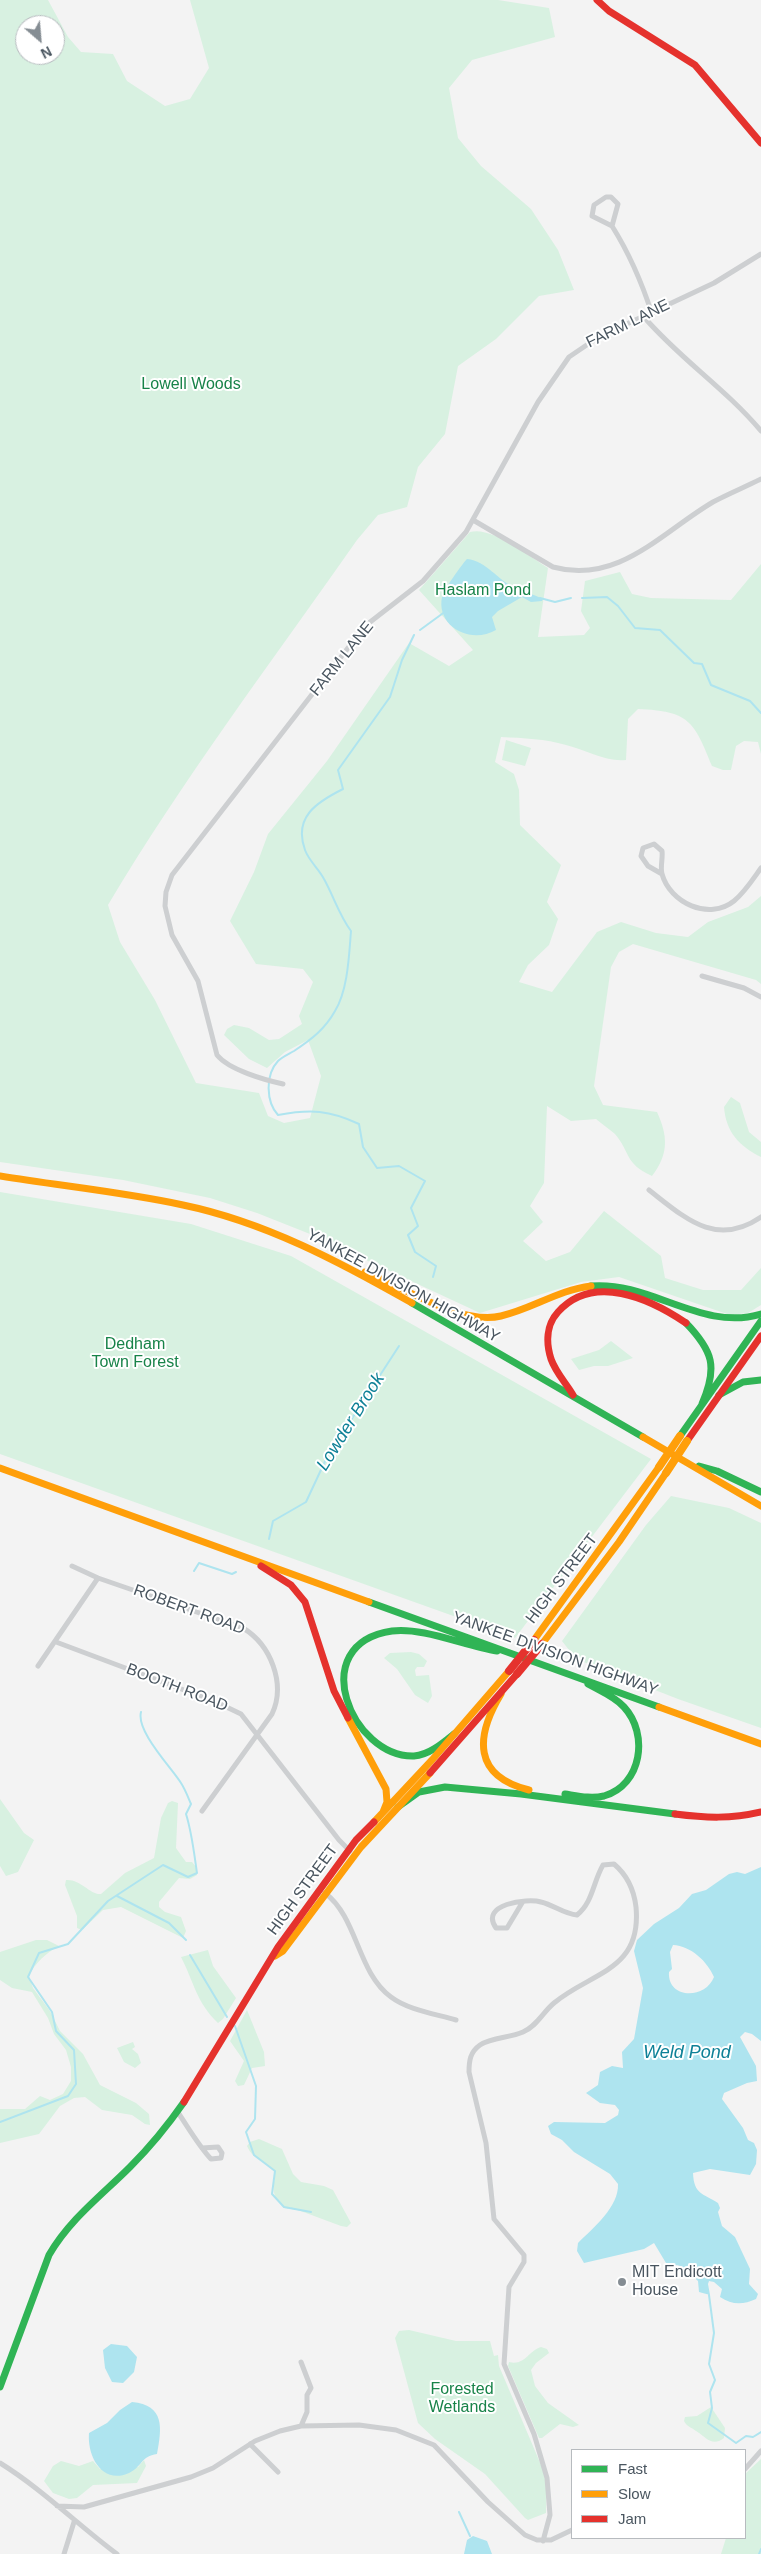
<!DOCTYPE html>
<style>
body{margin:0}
#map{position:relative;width:761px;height:2554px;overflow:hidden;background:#f3f3f3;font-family:Arial,sans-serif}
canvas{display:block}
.legend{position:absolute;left:571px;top:2449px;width:175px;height:90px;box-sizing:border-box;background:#fff;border:1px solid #b7bbbf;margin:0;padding:6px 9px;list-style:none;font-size:15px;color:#4a5660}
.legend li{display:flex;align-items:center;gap:10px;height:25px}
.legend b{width:25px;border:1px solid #b7bbbf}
.north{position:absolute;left:15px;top:15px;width:50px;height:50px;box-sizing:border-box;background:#fff;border:1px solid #b7bbbf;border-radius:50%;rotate:153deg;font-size:14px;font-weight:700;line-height:20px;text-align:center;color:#4a5660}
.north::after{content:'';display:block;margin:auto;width:18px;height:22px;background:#858d93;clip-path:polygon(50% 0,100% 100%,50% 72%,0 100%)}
</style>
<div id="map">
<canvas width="761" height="2554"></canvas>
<ul class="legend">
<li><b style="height:6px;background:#30b455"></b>Fast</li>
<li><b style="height:6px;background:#ff9f0a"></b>Slow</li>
<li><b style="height:6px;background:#e5322d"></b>Jam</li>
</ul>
<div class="north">N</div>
</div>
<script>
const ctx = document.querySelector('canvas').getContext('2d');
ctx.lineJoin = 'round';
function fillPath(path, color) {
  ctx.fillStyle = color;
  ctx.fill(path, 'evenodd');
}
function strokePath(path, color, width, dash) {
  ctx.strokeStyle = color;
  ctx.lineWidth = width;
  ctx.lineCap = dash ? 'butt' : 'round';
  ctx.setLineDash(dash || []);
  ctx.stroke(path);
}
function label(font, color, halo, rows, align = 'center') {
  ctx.font = font + ' Arial,sans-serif';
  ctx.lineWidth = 4;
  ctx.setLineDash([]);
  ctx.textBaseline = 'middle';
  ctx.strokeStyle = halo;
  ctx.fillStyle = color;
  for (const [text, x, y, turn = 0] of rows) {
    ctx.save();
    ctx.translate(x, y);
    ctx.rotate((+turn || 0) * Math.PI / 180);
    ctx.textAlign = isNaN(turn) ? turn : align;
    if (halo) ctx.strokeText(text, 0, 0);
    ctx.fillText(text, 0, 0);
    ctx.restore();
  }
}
const green = new Path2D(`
 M0,0H48L68,37L81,52L113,54L127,81L165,106L190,99L209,68L190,0H498L549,8L555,37L472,60L449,88L458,138L481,166L531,209L558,250L574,290L539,296L496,339L458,366L445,434L418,467L407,507L378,515L357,540C273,660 183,779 108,905L120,942L155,1000L196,1083L259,1093L268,1116L284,1123L310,1118L321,1076L308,1040L285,1052L267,1068L249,1059L224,1035L227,1029L234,1025L249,1028L269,1040L279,1039L302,1024L299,1016L313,982L303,969L256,964L230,921L254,872L268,834L327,761L409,643L449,666L473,650L419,590L470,532C492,526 529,556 548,568L538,637L584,635L590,628L581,611L585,581L620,572L632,594L651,598L731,600L761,564V754L758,742L744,741L736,746L731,770H723L712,766C694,721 689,711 638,709L628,719L626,760C605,762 586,750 566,745C545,739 524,738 501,737L495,762L514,774L519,790L520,825L561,865L547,902L558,919L549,945L528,965L519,982L552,992L597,932L621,922L656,933L688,937L708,922L748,907L761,896V984L756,980L633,944L619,952L611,967L594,1086L603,1105L657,1112C668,1136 669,1154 652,1176C624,1163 631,1153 615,1134C609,1129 602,1124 596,1119L571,1121L547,1106L544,1183L530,1206L543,1222L523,1241L546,1261L570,1252L604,1211L661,1256L665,1278L703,1290H741L761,1268V1305L748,1313L730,1315L619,1277L581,1282L480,1313L310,1234L257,1213L210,1198L123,1180L0,1162ZM25,25H55V55H25Z
 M506,740L531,748L525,766L502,760Z
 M731,1097L740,1103L749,1132L761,1142V1157C739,1146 726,1132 724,1107Z
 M0,1192L191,1224L291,1256L651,1459L515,1638L0,1454Z
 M611,1341L633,1358L608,1366H594L579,1370L571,1359L599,1350Z
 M671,1496L729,1508L761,1523V1728L678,1699L576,1659L562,1641L646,1525Z
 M411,1652L419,1654L427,1661L424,1667H417L415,1670L416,1676L429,1675L432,1696L428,1703L415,1695L397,1669L384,1658L390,1653Z
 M0,1799L24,1833L34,1840L18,1872L6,1876L0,1866Z
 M172,1801L178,1803L176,1848L186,1862H192L196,1867L197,1875L190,1879L179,1878L159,1902V1907L165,1912L181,1917L186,1931L183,1938L121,1907L103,1910L82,1930L77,1928V1916L65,1885L66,1880C81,1879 90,1895 101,1894L125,1873L154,1858L161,1818L168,1803Z
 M36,1940H47L59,1946C46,1953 35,1963 29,1976L33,1988L50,2011L60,2031L83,2054L100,2085L136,2103L149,2114L150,2125L145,2124L132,2115L102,2110L85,2097L74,2098L60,2106L39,2134L0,2143V2109H25L40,2096L50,2100L63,2094L71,2081V2067L66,2050L54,2034L48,2018L32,1992L12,1988L0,1980V1952Z
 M208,1950L213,1966L236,1998L223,2019L218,2023C196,2002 194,1982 181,1957Z
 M247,2010L264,2052L265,2066L252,2068L244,2085L238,2086L235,2081L244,2061L230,2041Z
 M133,2042L135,2047L132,2049L138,2054L141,2063L135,2068L124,2062L117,2048Z
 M259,2139L282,2149L293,2174L301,2182L324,2186L333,2190L351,2223L347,2227L341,2226L298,2210L284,2208C270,2193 274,2190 275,2172C266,2160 254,2162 247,2146L250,2142Z
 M409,2330L456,2341H490L494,2356L498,2355L499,2366L547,2479L546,2513L528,2520L525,2518L485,2474L435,2439L418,2423L395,2338L399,2331Z
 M541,2347L547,2349L549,2353L536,2363L531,2370L535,2386L548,2403L579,2425L573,2427L560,2424L542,2438H539L508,2366L509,2362C525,2366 528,2351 541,2347Z
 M711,2407L725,2428L724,2438C712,2447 707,2438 696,2431C691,2427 687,2427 684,2421L685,2417L697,2416Z
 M761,2459V2554H721L726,2538H745V2474Z
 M144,2460L146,2466L137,2483L93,2485L77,2498L69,2499L53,2493L44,2481L53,2466L61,2461L79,2466L93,2461L100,2469L138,2467Z`);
const water = new Path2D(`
 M467,559C487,561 497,580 514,587C524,592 533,594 543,599L542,601L531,602L522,597L498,611L492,617L496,630C470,645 436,626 442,597C442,592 463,563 467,559Z
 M761,1867V2041L752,2034L745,2032L740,2037L756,2066L757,2081L747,2083L724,2093L722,2099L743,2128L748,2140L754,2143L757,2150L756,2164L750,2175L710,2169L693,2173C694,2195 703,2193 718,2203L720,2208L718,2212L722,2226L735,2237L750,2269L749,2284L758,2294L756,2299C743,2305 732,2305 720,2297L722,2289L714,2282L709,2281L708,2284L710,2295L699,2292L698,2281L683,2267L677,2265L671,2267L666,2263L654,2243L644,2249L584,2263L577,2251L578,2243C593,2228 619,2207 618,2184L610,2174L574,2152L562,2140L551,2134L548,2126L554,2122L605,2123L618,2115L619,2110L615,2105L600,2103L586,2093L598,2085L600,2072L612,2066L623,2068L622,2052L634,2039L643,1988L634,1951L637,1940L654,1924L679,1908L692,1894L706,1890L729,1874L737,1872L745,1874ZM673,1945C691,1946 707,1961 714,1977C705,2000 667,1999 669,1972L672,1969L670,1952Z
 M111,2344L127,2346L137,2357L134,2372L123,2383L112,2382L105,2368L103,2350Z
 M132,2402C165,2405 162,2428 157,2454C141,2456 142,2467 129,2473C102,2485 87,2456 89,2433L107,2423L120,2410Z
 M473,2536L487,2541L492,2554H464L467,2540Z`);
const stream = new Path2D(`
 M540,598L555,602L571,598
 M582,598L607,597L618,606L635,628L660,630L694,663L702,664L711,685L750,701L761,713
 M420,630L446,611
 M414,635L402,660L390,697L338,770L343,789C317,802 293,817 305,850C309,861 319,869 324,879C334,897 339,915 351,931C349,955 348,990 335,1011C325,1029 312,1039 294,1051C289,1054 282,1057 278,1061C265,1075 266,1102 278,1115C311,1109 329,1110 359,1124L363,1147L377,1168L399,1166L425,1181L411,1208L418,1226L408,1235L415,1252L436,1266L433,1277
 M269,1539L273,1521L306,1502L327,1457L399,1346
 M194,1571L199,1563L232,1574L236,1572
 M117,1896L169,1923L186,1940
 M190,1955L227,2017
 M235,2026L256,2086L255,2119L246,2132L254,2155L275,2171L272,2194L284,2207L311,2212
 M0,2122L68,2096L76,2084L74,2050L56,2031L52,2012L28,1977L39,1953L68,1944L108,1901L163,1865L188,1877L197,1873C194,1853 192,1833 186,1814L191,1804C188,1797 185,1789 181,1783C170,1766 136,1731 141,1712
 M709,2295L714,2333L709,2364L715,2380L710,2392L712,2408L708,2423L736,2443L746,2436L753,2437L761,2432
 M459,2512L470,2536
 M759,2554L761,2549`);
const street = new Path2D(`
 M612,226L592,216L594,205L606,197H611L618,204L612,226C629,253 642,283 652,314
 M644,317C680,359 726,389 761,431
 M473,520L553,567C618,585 662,532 713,502C728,494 745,487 761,479
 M662,874L648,866L641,856L643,848L654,844L662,851C663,859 660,867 662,874C670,903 709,921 734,901C745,892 753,879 761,868
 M702,976L744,988L761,997
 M283,1084C265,1080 229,1070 217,1055L198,981L172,935L165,906L166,892L172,875L365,626L423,581L466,532L538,402L569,357L597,338L714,283L761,254
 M649,1190C685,1218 716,1248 761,1217
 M72,1566L98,1578L243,1628C271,1645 286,1684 272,1714L202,1811
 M56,1642L216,1702L241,1714L339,1840L350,1851
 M38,1666L98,1578
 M325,1893C358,1918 357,1972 391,1997C408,2010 436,2014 456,2020
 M522,1903L507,1928H496C479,1904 527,1898 541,1902C554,1905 564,1914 577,1915C593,1902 593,1882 603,1865L614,1864C627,1875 634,1890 636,1907C642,1971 591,1972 554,2003C543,2012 537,2026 523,2032C510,2038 492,2037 480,2045C470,2052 469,2061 469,2072L486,2143L494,2219L524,2255V2262L509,2287L504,2364L534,2434L547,2478L550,2515L543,2541
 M177,2111C188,2127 198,2145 211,2159L221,2158L222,2153L218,2147L202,2148
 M301,2426L307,2412V2395L311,2388L301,2362
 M250,2444L278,2472
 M0,2463C42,2489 78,2525 117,2554
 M745,2469L761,2451
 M57,2506L84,2507L191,2477L213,2468L255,2441L280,2431L301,2426L359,2425L396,2430L434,2445L488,2502L525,2535L537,2540H551L572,2530
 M64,2554L74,2522`);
const fast = new Path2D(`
 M591,1286C651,1281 702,1332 761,1314
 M412,1303L643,1437
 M686,1323C713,1351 718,1367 702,1404
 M719,1395L743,1382L761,1380
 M680,1436L761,1321
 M699,1466L717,1471L761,1492
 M369,1602L659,1707
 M454,1734C443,1743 429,1755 414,1756C352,1758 304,1644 392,1631C423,1627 465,1646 497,1651
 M565,1794C578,1796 591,1799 604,1796C642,1785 649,1734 624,1707C614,1696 600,1691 588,1684
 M398,1807L419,1792L445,1787L521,1794L675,1814
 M0,2387L49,2255C70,2219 101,2196 130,2167C150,2147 168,2125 184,2102`);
const slow = new Path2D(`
 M0,1176C61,1186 123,1192 183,1205C265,1222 340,1262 412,1303
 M365,1272C402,1286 461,1326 501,1316C532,1309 558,1290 591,1286
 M643,1437L761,1506
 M0,1468L369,1602
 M534,1640L659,1467
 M542,1644L619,1542L666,1473
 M501,1694C475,1737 473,1776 529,1790
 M659,1707L761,1744
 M348,1718L386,1789L387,1802L383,1812
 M374,1822L432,1760L509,1671
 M275,1956L283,1951L361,1847L430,1773`);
const jam = new Path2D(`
 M597,0L609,11L695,65L761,143
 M573,1395C566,1383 556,1373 551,1359C546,1343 546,1325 558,1312C593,1273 649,1298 686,1323
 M687,1441L761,1336
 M261,1566L291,1585L305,1602L334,1691L348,1718
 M430,1773L517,1674
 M675,1814C706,1818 731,1819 761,1812
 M184,2102L278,1947L356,1840L374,1822`);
const slowBridge = new Path2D(`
 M659,1467L680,1436
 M666,1473L687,1441`);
const jamBridge = new Path2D(`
 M509,1671L534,1640
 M517,1674L542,1644`);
const markers = [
 [622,2282,5,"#858d93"]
];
const streetNames = [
 ["FARM LANE",628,324,-26],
 ["FARM LANE",342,659,-51],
 ["YANKEE DIVISION HIGHWAY",403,1286,29],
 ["HIGH STREET",562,1579,-53],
 ["ROBERT ROAD",189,1610,20],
 ["YANKEE DIVISION HIGHWAY",555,1654,20],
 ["BOOTH ROAD",177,1688,21],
 ["HIGH STREET",303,1890,-54]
];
const parkNames = [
 ["Lowell Woods",191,385],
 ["Haslam Pond",483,591],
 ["Dedham",135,1345],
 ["Town Forest",135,1363],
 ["Forested",462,2390],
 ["Wetlands",462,2408]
];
const poiNames = [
 ["MIT Endicott",632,2273],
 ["House",632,2291]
];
const waterNames = [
 ["Lowder Brook",351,1422,-58],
 ["Weld Pond",687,2053]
];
fillPath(green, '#d8f1e1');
fillPath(water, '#aee4ef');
strokePath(stream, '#aee4ef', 2);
strokePath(street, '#cdcfd1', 5);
strokePath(fast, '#30b455', 7);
strokePath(slow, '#ff9f0a', 7);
strokePath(jam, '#e5322d', 7);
strokePath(slowBridge, '#ff9f0a', 8);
strokePath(jamBridge, '#e5322d', 8);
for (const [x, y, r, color] of markers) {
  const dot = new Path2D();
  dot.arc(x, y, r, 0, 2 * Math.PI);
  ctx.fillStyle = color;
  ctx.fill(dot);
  strokePath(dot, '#fff', 2);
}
label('16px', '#4a5660', '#fff', streetNames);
label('16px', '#188349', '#fff', parkNames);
label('16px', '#4a5660', '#fff', poiNames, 'left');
label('italic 18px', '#0e8197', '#fff', waterNames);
</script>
